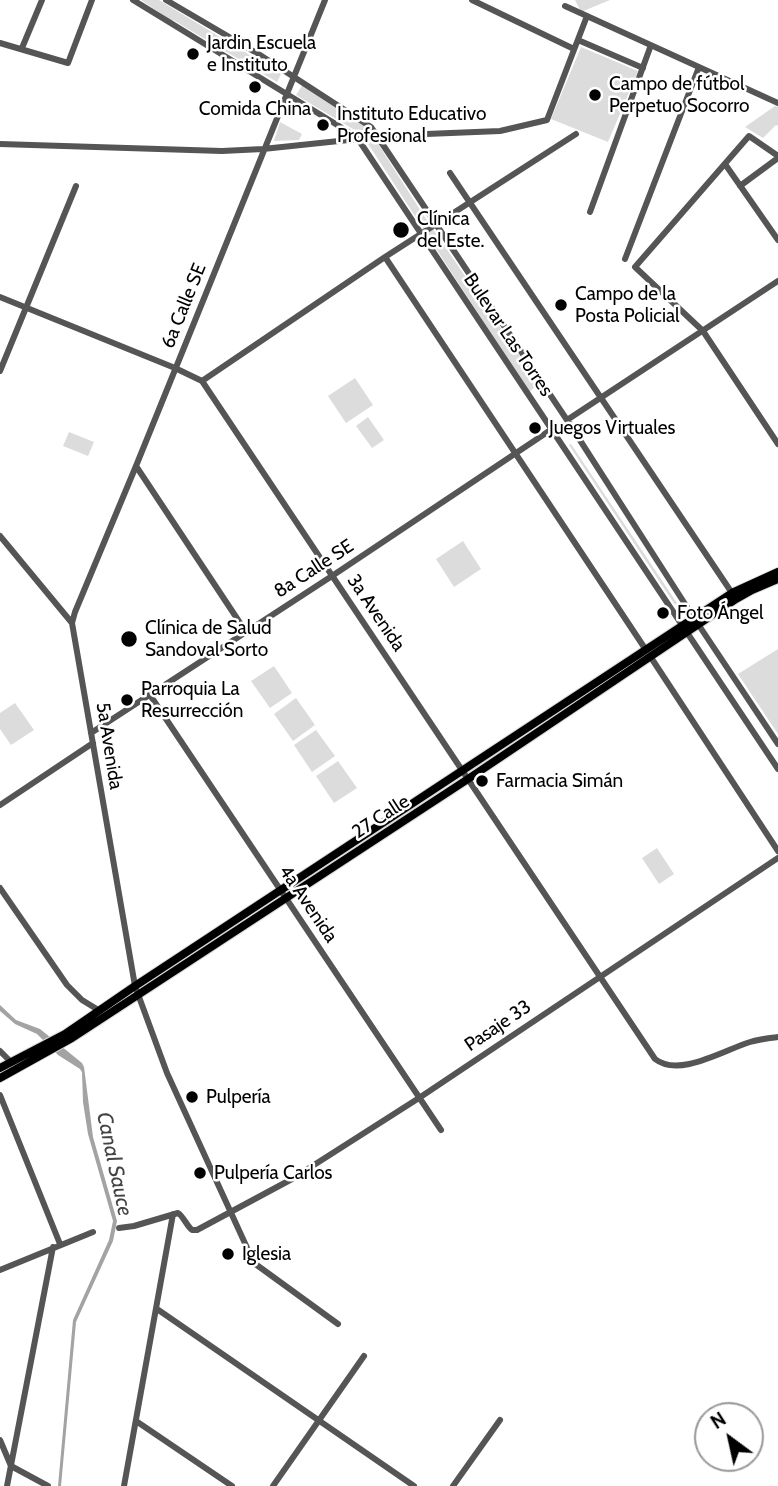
<!DOCTYPE html>
<meta charset="utf-8">
<style>
body{margin:0}
#map{position:relative;width:778px;height:1486px;overflow:hidden;background:#fff;font-family:Cabin,sans-serif}
canvas{display:block}
.north{position:absolute;left:694px;top:1402px;width:70px;height:70px;box-sizing:border-box;background:#fff;border:2px solid #999;border-radius:50%;rotate:327deg;font-size:19px;font-weight:700;line-height:28px;text-align:center;color:#000}
.north::after{content:'';display:block;margin:auto;width:24px;height:32px;background:#000;clip-path:polygon(50% 0,100% 100%,50% 72%,0 100%)}
</style>
<div id="map">
<canvas width="778" height="1486"></canvas>
<div class="north">N</div>
</div>
<script>
const ctx = document.querySelector('canvas').getContext('2d');
ctx.lineJoin = 'round';
function fillPath(path, color) {
  ctx.fillStyle = color;
  ctx.fill(path, 'evenodd');
}
function strokePath(path, color, width, dash) {
  ctx.strokeStyle = color;
  ctx.lineWidth = width;
  ctx.lineCap = dash ? 'butt' : 'round';
  ctx.setLineDash(dash || []);
  ctx.stroke(path);
}
function label(font, color, halo, rows, align = 'center') {
  ctx.font = font + ' Cabin,sans-serif';
  ctx.lineWidth = 5;
  ctx.setLineDash([]);
  ctx.textBaseline = 'middle';
  ctx.strokeStyle = halo;
  ctx.fillStyle = color;
  for (const [text, x, y, turn = 0] of rows) {
    ctx.save();
    ctx.translate(x, y);
    ctx.rotate((+turn || 0) * Math.PI / 180);
    ctx.textAlign = isNaN(turn) ? turn : align;
    if (halo) ctx.strokeText(text, 0, 0);
    ctx.fillText(text, 0, 0);
    ctx.restore();
  }
}
const green = new Path2D(`
 M141,0H159L281,74L277,82L173,20L172,21Z
 M575,0H610L581,12Z
 M581,47L638,71L608,142L551,119Z
 M303,84L368,128L424,216L539,384L529,392L363,136L358,132L296,95Z
 M775,106L778,107V126L776,125L763,138L745,127Z
 M280,122L302,134L299,140L274,141Z
 M355,378L373,405L346,423L328,396Z
 M368,417L384,440L372,448L356,426Z
 M69,432L94,442L88,456L63,446Z
 M571,444L677,603L675,605L569,445Z
 M463,541L481,569L454,587L436,559Z
 M778,649V734L738,674Z
 M274,666L292,693L270,708L251,681Z
 M296,698L315,725L293,741L274,714Z
 M15,703L34,730L11,745L0,729V713Z
 M316,730L335,756L312,772L294,745Z
 M338,761L357,788L334,803L316,776Z
 M657,848L674,874L659,884L642,858Z`);
const water = new Path2D(`
 M0,1005L16,1020L40,1029L82,1063L84,1067L93,1137L117,1221L113,1241L76,1322L61,1486H58L73,1320L109,1240L113,1221L88,1134L83,1102L82,1072L80,1069L58,1055L37,1034L15,1024L0,1011Z`);
const minor = new Path2D(`
 M133,0L352,134L358,139L778,769
 M166,0L260,55L371,127L567,420L694,618L778,744
 M472,0L574,49
 M565,6L778,103
 M578,40L643,68
 M0,43L68,63L92,0
 M22,48L42,0
 M377,136L500,131L547,120L587,16
 M0,144L222,151L263,149L358,139
 M778,156L749,136L635,267L703,331L778,444
 M725,164L778,240
 M450,173L732,593
 M740,186L778,158
 M590,212L651,45
 M385,257L646,650
 M625,259L699,67
 M0,297L175,368L202,381L655,1059C679,1078 724,1050 750,1042C759,1039 769,1038 778,1037
 M0,371L76,186
 M202,381L385,257L576,134
 M567,420L778,281
 M136,466L246,632
 M0,536L72,623L135,986L167,1073L254,1263L338,1324
 M72,623L75,612L136,466L325,0
 M650,656L778,851
 M150,695L441,1130
 M91,733L332,576L552,429
 M0,805L93,743
 M0,888L67,985L82,1000L100,1011
 M0,1051L11,1062
 M0,1095L60,1244
 M119,1228L134,1226L178,1213C183,1216 187,1226 192,1230H197L292,1179L419,1098L778,858
 M0,1270L93,1232
 M157,1309L414,1486
 M136,1421L232,1486
 M0,1440L11,1466L48,1486
 M7,1486L53,1247
 M124,1486L173,1214
 M273,1486L364,1356
 M453,1486L500,1420`);
const major = new Path2D(`
 M0,1068L65,1034L135,986L732,593L778,572
 M0,1078L72,1038L468,779L736,599L752,590L778,579`);
const markers = [
 [193,54,7,"#000"],
 [255,87,7,"#000"],
 [595,95,7,"#000"],
 [323,125,7,"#000"],
 [401,230,9,"#000"],
 [561,305,7,"#000"],
 [535,428,7,"#000"],
 [663,613,7,"#000"],
 [129,639,9,"#000"],
 [127,700,7,"#000"],
 [482,781,7,"#000"],
 [192,1097,7,"#000"],
 [200,1173,7,"#000"],
 [228,1254,7,"#000"]
];
const poiNames = [
 ["Jardin Escuela",207,43],
 ["e Instituto",207,65],
 ["Campo de fútbol",609,84],
 ["Perpetuo Socorro",609,106],
 ["Comida China",255,109,"center"],
 ["Instituto Educativo",337,114],
 ["Profesional",337,136],
 ["Clínica",417,219],
 ["del Este.",417,241],
 ["Campo de la",575,294],
 ["Posta Policial",575,316],
 ["Juegos Virtuales",549,428],
 ["Foto Ángel",677,613],
 ["Clínica de Salud",145,628],
 ["Sandoval Sorto",145,650],
 ["Parroquia La",141,689],
 ["Resurrección",141,711],
 ["Farmacia Simán",496,781],
 ["Pulpería",206,1097],
 ["Pulpería Carlos",214,1173],
 ["Iglesia",242,1254]
];
const streetNames = [
 ["6a Calle SE",184,306,-68],
 ["Bulevar Las Torres",508,335,56],
 ["8a Calle SE",314,569,-33],
 ["3a Avenida",376,613,56],
 ["5a Avenida",109,746,81],
 ["27 Calle",381,817,-33],
 ["4a Avenida",308,904,56],
 ["Pasaje 33",498,1026,-34]
];
const waterNames = [
 ["Canal Sauce",114,1164,78]
];
fillPath(green, '#dcdcdc');
fillPath(water, '#a3a3a3');
strokePath(major, '#dbdbdb', 10);
strokePath(minor, '#555', 6);
strokePath(major, '#000', 8);
for (const [x, y, r, color] of markers) {
  const dot = new Path2D();
  dot.arc(x, y, r, 0, 2 * Math.PI);
  ctx.fillStyle = color;
  ctx.fill(dot);
  strokePath(dot, '#fff', 2.5);
}
label('19px', '#000', '#fff', poiNames, 'left');
label('19px', '#000', '#fff', streetNames);
label('italic 21px', '#444', '#fff', waterNames);
</script>
